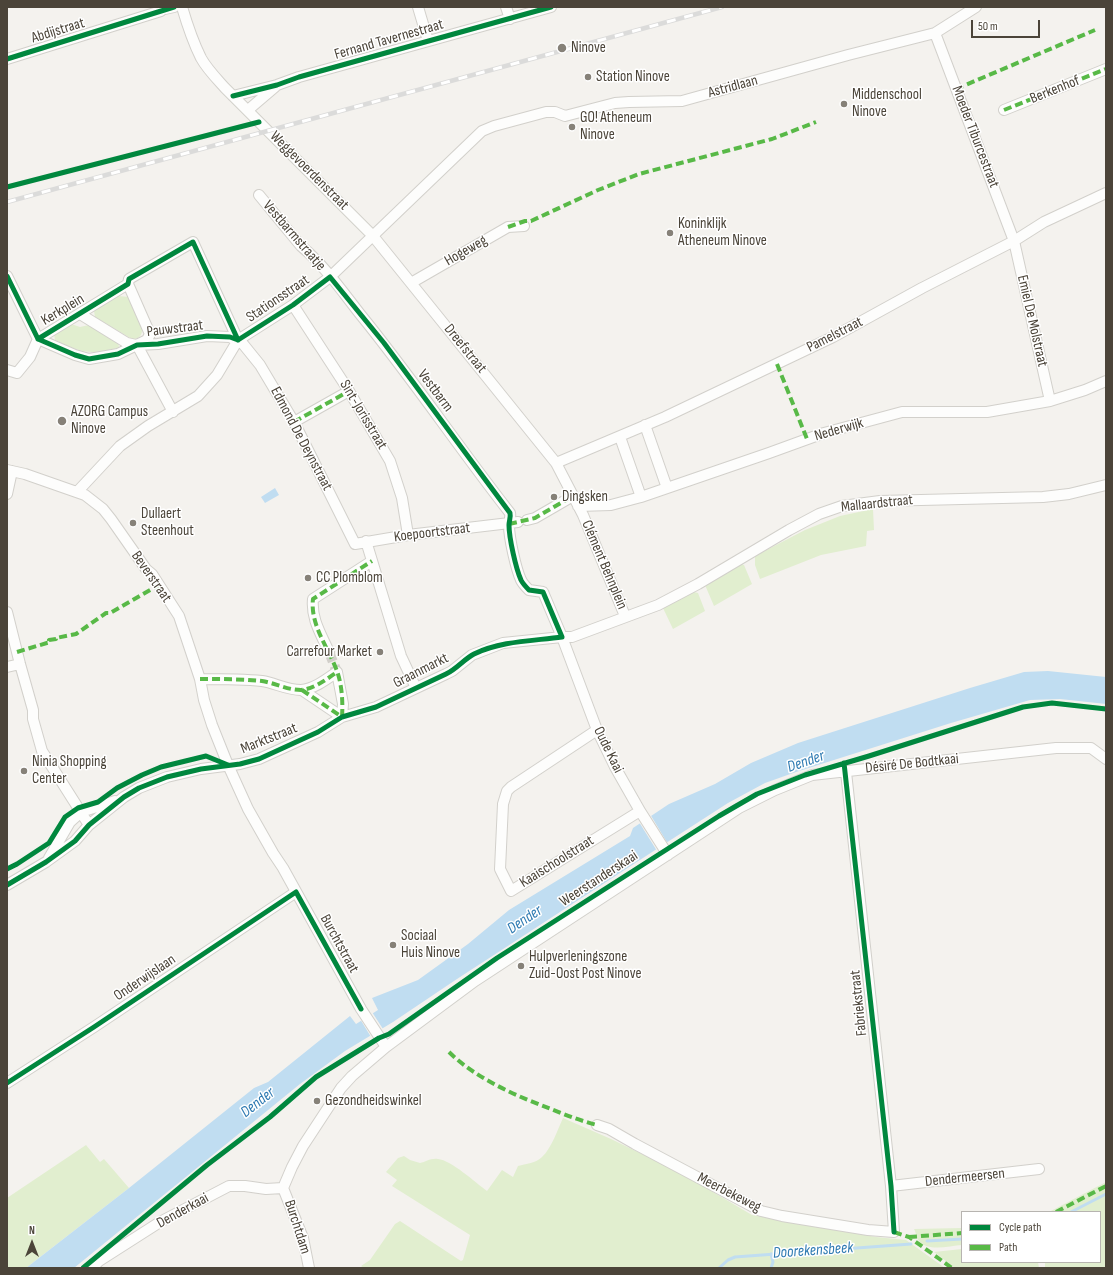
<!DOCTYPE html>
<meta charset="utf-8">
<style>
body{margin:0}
#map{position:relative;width:1113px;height:1275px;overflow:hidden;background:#f4f2ee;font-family:"Sofia Sans Condensed",sans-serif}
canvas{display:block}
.frame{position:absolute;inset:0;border:8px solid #4b4439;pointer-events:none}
.legend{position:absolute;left:961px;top:1211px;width:140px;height:52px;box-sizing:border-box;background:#fff;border:1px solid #b7b4b0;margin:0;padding:5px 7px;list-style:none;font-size:12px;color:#4b4439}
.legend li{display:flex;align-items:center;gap:8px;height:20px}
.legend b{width:20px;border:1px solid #b7b4b0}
.north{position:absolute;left:12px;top:1223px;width:40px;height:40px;-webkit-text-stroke:3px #fff;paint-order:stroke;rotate:0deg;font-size:11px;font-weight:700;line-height:16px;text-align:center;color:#4b4439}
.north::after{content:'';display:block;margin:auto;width:14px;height:18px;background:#4b4439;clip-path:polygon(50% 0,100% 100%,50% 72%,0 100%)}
.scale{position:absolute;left:971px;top:20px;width:69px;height:18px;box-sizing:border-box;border:2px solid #4b4439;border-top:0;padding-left:5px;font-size:12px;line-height:14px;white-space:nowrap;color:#4b4439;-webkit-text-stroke:3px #fff;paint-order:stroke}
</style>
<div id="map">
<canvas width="1113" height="1275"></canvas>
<div class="frame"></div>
<ul class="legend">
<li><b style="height:5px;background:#00873e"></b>Cycle path</li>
<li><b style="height:5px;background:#58b947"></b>Path</li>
</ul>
<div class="north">N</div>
<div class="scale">50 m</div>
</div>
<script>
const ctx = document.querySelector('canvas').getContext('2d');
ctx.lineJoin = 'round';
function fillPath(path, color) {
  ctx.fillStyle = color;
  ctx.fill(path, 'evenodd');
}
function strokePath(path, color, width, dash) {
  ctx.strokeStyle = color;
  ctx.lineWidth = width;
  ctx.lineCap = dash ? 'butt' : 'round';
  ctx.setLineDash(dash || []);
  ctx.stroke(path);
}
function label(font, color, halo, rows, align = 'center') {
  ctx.font = font + ' "Sofia Sans Condensed",sans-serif';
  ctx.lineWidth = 3;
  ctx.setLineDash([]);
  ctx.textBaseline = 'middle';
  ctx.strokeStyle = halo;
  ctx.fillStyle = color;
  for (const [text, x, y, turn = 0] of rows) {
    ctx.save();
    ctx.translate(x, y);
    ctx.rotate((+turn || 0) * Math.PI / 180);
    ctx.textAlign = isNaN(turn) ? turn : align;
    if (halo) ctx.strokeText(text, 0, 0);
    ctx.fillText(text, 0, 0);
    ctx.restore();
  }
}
const green = new Path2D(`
 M118,296L130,297C134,308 154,339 132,339L95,317L94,311Z
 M71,324L80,327L89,325L118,342L119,347L117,348C87,355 83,353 55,340L54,334Z
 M873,509L874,530L867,531L866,546L821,555L760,579L755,565V556L805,530L840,516Z
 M741,564L744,565L752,584L714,606L705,585Z
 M694,592L698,593L705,611L673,629L663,608Z
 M563,1118L611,1139L679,1172L752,1215L876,1237L906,1240L945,1268H364L361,1266L370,1260L395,1224L400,1221L461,1261L463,1260L470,1235L392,1186L397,1180L386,1172L398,1158L404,1156L410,1160L420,1163C426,1162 430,1158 438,1159C451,1160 476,1183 487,1191L502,1170L513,1177L518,1166C526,1164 536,1163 542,1157C551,1149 558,1129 563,1118Z
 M86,1145L100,1162L104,1159L129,1188L26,1268H7V1198Z
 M1106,1182V1268H1045V1262H1100V1212H1049Z
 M962,1228V1245C949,1246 928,1252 919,1241C916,1238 916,1232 914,1229Z
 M962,1249V1262H1038L1039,1268H955L934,1252Z`);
const water = new Path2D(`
 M275,488L279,495L265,503L261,497Z
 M1048,671L1106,677V704L1060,699L1030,700L951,723L796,772L765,783L728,803L666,843L457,979L393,1022L345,1051L300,1084L74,1268H26L129,1188L254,1088L268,1082L350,1016L356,1024L378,1010L372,998L418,980L468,944L509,910L630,836L633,828L669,804L715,784L751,763L798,743L970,688L1024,672Z`);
const pier = new Path2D(`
 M650,814L668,844L657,851L639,822Z
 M372,1012L383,1029L371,1037L360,1019Z`);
const stream = new Path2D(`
 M1071,1212L1106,1194
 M927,1241L962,1239
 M771,1254L773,1262L771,1268
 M719,1268L728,1260L735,1257L911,1244`);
const minorTunnel = new Path2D(`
 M329,652L337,672`);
const minor = new Path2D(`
 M182,7C187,24 193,42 201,58C207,69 217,79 225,88L373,236L556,463L583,515L625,616
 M418,7L428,41
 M506,7L510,19
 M165,9L174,7
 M935,33L1014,241L1050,401
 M7,59L161,11
 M233,96L277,85L299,77L551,7
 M248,110L275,87
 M1004,110L1106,69
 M259,195L301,246C324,265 342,291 360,314C413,379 459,448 510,513C511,517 509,521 509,525C509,538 516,569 521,580C523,584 526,587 529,590L543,592L562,637L597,730L615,767L640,811L668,855
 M7,276L38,339
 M411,283L508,227L524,226
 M128,284L129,279L193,242L238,340
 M293,305L349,391L390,461L402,498L408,535
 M80,314L127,343L136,345
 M38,339L75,355L89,359L118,354L147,340L150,334L128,284
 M137,345L158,344L207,336L230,337L243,344L260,365L294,422L355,544L408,535L518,522
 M137,345L173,412
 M7,370L17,373L30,357L38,339L128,284
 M294,422L349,391
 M645,425L667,488
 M620,437L641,497
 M556,463L665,417L833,337L922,288L1014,241L1044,222L1106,193
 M7,470L25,474L85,495L103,509L111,519L146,569L152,574L179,616L200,679L204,700L212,725L228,765L248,809L273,853L283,868L361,1009L386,1047
 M77,492L120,446L148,426L198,396L217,375L238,340L293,305L330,277L482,131L494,126L546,112H555L565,116L615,103L629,102L682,101L848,55L935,33L976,7
 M7,494L12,471
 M578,506L611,505L641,497L769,453L824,433L902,412H987L1050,401L1085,390L1106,381
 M527,520L535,518L573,496
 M366,541L401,656L416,688
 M7,612L20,664L33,710V719L42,751L89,825
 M329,652C321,634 311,619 313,599L372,561
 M7,667L20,664
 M200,679C221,679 242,679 262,681C275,683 287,690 301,690C314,689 327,679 337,672L343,704L342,717
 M302,690L342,717
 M597,730L511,787L507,791L503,804L500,869L511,891L640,811
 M49,858L70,822L81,812L115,801
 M7,885L46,862L75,841L89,825L124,797L139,788L167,777L201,769L240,764L259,759L318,732L342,717L376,707L446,674L452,671L472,655L503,643L562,637H572L658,605L698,584L789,530L819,514L842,506L880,501L1043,497L1069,494L1106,485
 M7,1083L94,1027L296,892
 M597,1125L609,1129L635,1144L761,1211L782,1216L868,1230L894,1232L891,1186L846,772
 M891,1186L1039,1169
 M92,1268L99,1261L160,1222L229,1186H245L266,1189L283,1188
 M309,1268L303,1238L283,1188L292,1167L303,1146L341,1088L352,1076L386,1047L475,981L739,808L775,790L812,775L1056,748H1091L1106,759`);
const rail = new Path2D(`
 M7,202L722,7`);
const quiet = new Path2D(`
 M956,89L1095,30
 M1004,110L1106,69
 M508,227L525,221H531L598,190L639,174L772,139L816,122
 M777,364L807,439
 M294,422L349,391
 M509,524L535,518L573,496
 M17,652L50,642L49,640L56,639V638L76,634L106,613H110L159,585
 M200,679C221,679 242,679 262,681C275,683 287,690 301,690C314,689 327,679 337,672
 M302,690L342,717
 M342,717C343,702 342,685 337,671C328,647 310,625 313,599L372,561
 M449,1052C475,1078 516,1096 551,1109C566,1115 581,1121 597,1125
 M1056,1212L1106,1186
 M894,1232L909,1237L952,1268
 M909,1237L962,1233`);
const cycleway = new Path2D(`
 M7,59L174,7
 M233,96L277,85L299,77L551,7
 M7,187L259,122
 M7,276L38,339
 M38,339L128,284L129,279L193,242L238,340
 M38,339L75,355L89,359L118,354L137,345L158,344L207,336L230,337L238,340
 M844,763L891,1186L894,1232
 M7,869L17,864L49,843L65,817L78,808L98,802L117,788L142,775L161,767L206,756L228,765
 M7,885L46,862L75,841L89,825L124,797L139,788L167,777L201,769L240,764L259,759L318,732L342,717L376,707L446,674C457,669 464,659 474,654C501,641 532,641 562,637L543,592L529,590C526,587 523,584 521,580C516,569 509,538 509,525C509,521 511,517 510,513L384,343L330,277L293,305L238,340
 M7,1083L94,1027L296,892L361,1009
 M83,1268L207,1165L270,1117L316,1077L379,1038L389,1034L497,958L719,816L757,794L805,775L869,756L1023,707L1052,703L1106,709`);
const markers = [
 [562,48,5,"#868178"],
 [588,77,4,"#868178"],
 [844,104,4,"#868178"],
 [572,127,4,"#868178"],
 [670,233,4,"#868178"],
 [62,421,5,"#868178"],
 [554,497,4,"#868178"],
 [133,523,4,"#868178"],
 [308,578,4,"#868178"],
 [380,652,4,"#868178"],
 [24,771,4,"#868178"],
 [393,945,4,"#868178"],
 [521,966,4,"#868178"],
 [317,1101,4,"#868178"]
];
const streetNames = [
 ["Abdijstraat",58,31,-17],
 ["Fernand Tavernestraat",389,40,-16],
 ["Astridlaan",733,87,-15],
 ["Berkenhof",1055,90,-22],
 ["Moeder Tiburcestraat",975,137,69],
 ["Weggevoerdenstraat",309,171,45],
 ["Vestbarmstraatje",294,236,49],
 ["Hogeweg",466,251,-30],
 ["Stationsstraat",278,299,-34],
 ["Kerkplein",63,310,-31],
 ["Emiel De Molstraat",1032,321,77],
 ["Pauwstraat",175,329,-7],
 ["Pamelstraat",835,335,-27],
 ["Dreefstraat",465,349,51],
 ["Vestbarm",435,391,53],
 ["Sint-Jorisstraat",363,415,59],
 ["Nederwijk",839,430,-16],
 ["Edmond De Deynstraat",301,439,62],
 ["Mallaardstraat",877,504,-6],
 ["Koepoortstraat",432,533,-7],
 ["Clément Behnplein",604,565,67],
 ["Beverstraat",151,577,55],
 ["Graanmarkt",421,671,-27],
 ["Marktstraat",269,739,-22],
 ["Oude Kaai",608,750,64],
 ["Désiré De Bodtkaai",912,764,-6],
 ["Kaaischoolstraat",557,862,-32],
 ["Weerstanderskaai",599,879,-33],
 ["Burchtstraat",339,944,61],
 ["Onderwijslaan",145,978,-34],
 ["Fabriekstraat",859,1003,-96],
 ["Dendermeersen",965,1178,-6],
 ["Meerbekeweg",729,1193,27],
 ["Denderkaai",183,1211,-29],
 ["Burchtdam",297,1227,72]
];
const poiNames = [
 ["Ninove",571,48],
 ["Station Ninove",596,77],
 ["Middenschool",852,95],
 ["Ninove",852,112],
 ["GO! Atheneum",580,118],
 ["Ninove",580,135],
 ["Koninklijk",678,224],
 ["Atheneum Ninove",678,241],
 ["AZORG Campus",71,412],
 ["Ninove",71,429],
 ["Dingsken",562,497],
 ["Dullaert",141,514],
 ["Steenhout",141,531],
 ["CC Plomblom",316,578],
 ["Carrefour Market",372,652,"right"],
 ["Ninia Shopping",32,762],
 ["Center",32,779],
 ["Sociaal",401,936],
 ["Huis Ninove",401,953],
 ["Hulpverleningszone",529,957],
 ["Zuid-Oost Post Ninove",529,974],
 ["Gezondheidswinkel",325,1101]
];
const waterNames = [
 ["Dender",806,762,-19],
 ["Dender",525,920,-34],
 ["Dender",258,1103,-38],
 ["Doorekensbeek",813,1251,-4]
];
fillPath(green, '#e1eecf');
fillPath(water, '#c0ddf1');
fillPath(pier, '#f4f2ee');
strokePath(stream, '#c0ddf1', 3);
strokePath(minorTunnel, '#d2cfca', 10, [10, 5]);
strokePath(minor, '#d2d0cb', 12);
strokePath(minor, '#fdfdfc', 10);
strokePath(rail, '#dbdbda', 4.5);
strokePath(rail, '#fff', 3, [9]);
strokePath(quiet, '#58b947', 4, [8, 4]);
strokePath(cycleway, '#00873e', 5);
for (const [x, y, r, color] of markers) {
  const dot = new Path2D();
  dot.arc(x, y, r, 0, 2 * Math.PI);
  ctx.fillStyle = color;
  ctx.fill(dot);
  strokePath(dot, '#fff', 1.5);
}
label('15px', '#4b4439', '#fff', streetNames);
label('15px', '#4b4439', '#fff', poiNames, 'left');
label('italic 16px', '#2e7ab2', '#fff', waterNames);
</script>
